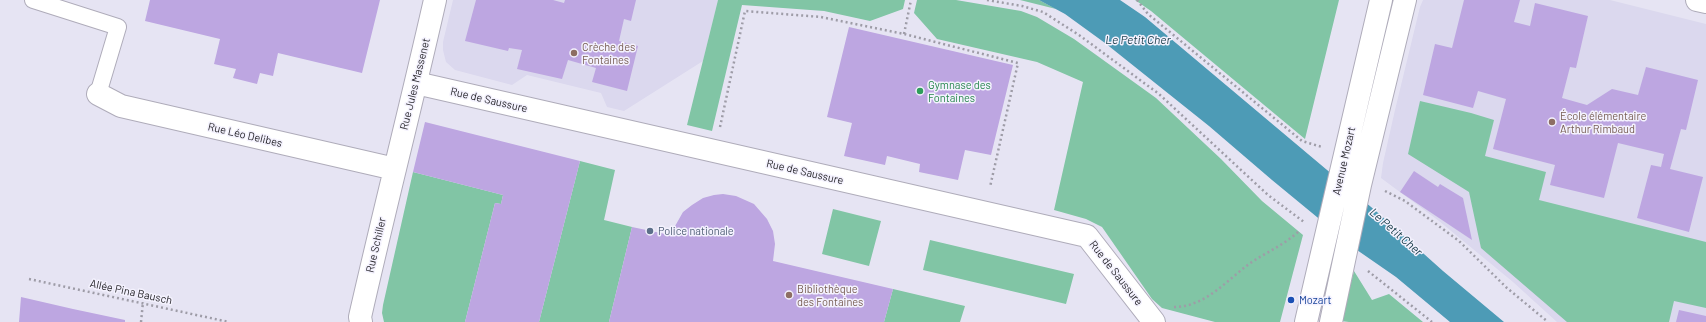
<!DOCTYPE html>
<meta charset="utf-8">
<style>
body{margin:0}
canvas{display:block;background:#e6e4f3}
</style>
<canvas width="1706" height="322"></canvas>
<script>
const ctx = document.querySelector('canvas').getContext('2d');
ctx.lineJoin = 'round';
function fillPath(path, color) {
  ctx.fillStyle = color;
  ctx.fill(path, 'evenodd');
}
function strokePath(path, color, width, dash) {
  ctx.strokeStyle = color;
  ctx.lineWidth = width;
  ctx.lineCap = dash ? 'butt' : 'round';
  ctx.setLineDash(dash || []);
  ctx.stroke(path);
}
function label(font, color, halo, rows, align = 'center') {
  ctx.font = font + ' Barlow,sans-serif';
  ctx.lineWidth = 3;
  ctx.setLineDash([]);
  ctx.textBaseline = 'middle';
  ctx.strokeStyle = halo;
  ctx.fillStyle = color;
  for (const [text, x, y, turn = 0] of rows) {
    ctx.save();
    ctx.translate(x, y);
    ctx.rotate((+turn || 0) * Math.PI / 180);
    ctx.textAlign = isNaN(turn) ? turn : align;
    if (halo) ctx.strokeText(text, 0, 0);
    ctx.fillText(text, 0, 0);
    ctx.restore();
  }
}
const built = new Path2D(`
 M453,0H718L703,61L624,111L607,107L601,93L527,75L512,85L455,70L446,62L443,50V42Z
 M1423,0H1610L1706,24V322H1557L1513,282L1439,221L1381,178L1383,163L1395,110L1420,7Z`);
const green = new Path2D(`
 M718,0H905L903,9L870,21L824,11L742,5L712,131L687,125Z
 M917,0H956L1021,11L1037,17L1074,39L1156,98L1221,159L1262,201L1303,235L1280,322H1215L1162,308L1152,299L1102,227L1086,219L1054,210L1083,82L1037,62L937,39L914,13Z
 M1020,0H1039L1056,9Z
 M1135,0H1339L1305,139L1151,11Z
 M1420,101L1471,113L1494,120L1485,156L1546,172L1539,200L1706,242V308L1674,301L1669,322H1567L1481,248L1469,192L1408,154Z
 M580,161L615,170L604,220L632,227L609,322H539Z
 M413,172L503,195L501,204L495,203L465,322H384L382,313L383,305Z
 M833,209L881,221L869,266L822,254Z
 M930,240L1074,274L1066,304L923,270Z
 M1354,271L1372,300L1389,294L1423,322H1349L1341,321Z
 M893,289L965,306L960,322H884Z`);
const water = new Path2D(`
 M1039,0H1120L1145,17L1377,212L1443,271L1504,322H1450L1396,277L1357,250L1272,180L1209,126L1105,43L1065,14Z`);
const building = new Path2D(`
 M150,0H380L362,73L278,53L273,76L260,73L257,84L233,78L236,69L214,64L220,39L145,21Z
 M476,0H553L564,3L565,0H636L631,21L624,19L619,41L638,46L627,91L592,82L596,68L568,60L562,79L517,69L522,50L509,48L508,51L465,41Z
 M1464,0H1520L1514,22L1530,26L1535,3L1588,16L1576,68L1570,67L1562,98L1587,105L1612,89L1638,95L1646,67L1698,80L1686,130L1681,129L1670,169L1703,177L1689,232L1637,218L1651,165L1661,167L1664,154L1618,143L1604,198L1550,185L1555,165L1493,149L1506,99L1478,91L1473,108L1423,95L1435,44L1452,48Z
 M849,27L1013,65L991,155L965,150L958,180L919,172L920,164L887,156L885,165L844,156L852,123L827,117Z
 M425,122L580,161L539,322H465L495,203L501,204L503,195L413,172Z
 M1414,171L1438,187L1440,184L1463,198L1472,240L1400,192Z
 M723,194L736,196L754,204L767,219L773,231L775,244L773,261L893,289L884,322H609L632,227L670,235L683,212L692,205L703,198L714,195Z
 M21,297L73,309L125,320V322H19Z
 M1679,310L1706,316V322H1676Z`);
const path = new Path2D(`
 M987,0L1022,6L1043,12L1079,35L1159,94L1268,195L1304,222
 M1137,0L1148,14L1302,141L1322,147
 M904,34L911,0
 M720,127L745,11L821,17L904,34L1018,63L990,187
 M1385,191L1405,201L1459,241L1507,288L1548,322
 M1368,271L1432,322
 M29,279L229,322
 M1174,307C1205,307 1226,281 1249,264C1266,252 1285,245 1300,230
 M141,322L143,302`);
const service = new Path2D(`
 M33,0L118,27L98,94`);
const minor = new Path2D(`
 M1697,0L1706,2
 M416,83L1087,236L1154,322
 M98,94L121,106L395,169
 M361,322L360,317C384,211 411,106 435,0
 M1306,322L1381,0
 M1331,322L1360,185L1405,0`);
const markers = [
 [574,53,4,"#8d6e63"],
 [920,91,4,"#2e9e5b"],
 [1552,122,4,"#8d6e63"],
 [650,231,4,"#5c6f8a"],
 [789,295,4,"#8d6e63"],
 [1291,300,4,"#1a4fb4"]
];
const educationNames = [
 ["Crèche des",582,47],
 ["Fontaines",582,60],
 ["École élémentaire",1560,116],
 ["Arthur Rimbaud",1560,129],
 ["Bibliothèque",797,289],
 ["des Fontaines",797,302]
];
const streetNames = [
 ["Rue Jules Massenet",415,84,-76],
 ["Rue de Saussure",489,100,13],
 ["Rue Léo Delibes",245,135,13],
 ["Avenue Mozart",1344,161,-77],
 ["Rue de Saussure",805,172,13],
 ["Rue Schiller",376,245,-77],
 ["Rue de Saussure",1116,273,52],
 ["Allée Pina Bausch",131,292,12]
];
const leisureNames = [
 ["Gymnase des",928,85],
 ["Fontaines",928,98]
];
const serviceNames = [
 ["Police nationale",658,231]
];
const transitNames = [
 ["Mozart",1299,300]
];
const waterNames = [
 ["Le Petit Cher",1138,40],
 ["Le Petit Cher",1396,232,41]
];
fillPath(built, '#dbd8ee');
fillPath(green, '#81c5a5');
fillPath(water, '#4d9bb6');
fillPath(building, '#bda6e1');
strokePath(service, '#afacba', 18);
strokePath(minor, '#afacba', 24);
strokePath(path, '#9e9ca7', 2.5, [2, 3]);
strokePath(service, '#fff', 16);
strokePath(minor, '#fff', 22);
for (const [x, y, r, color] of markers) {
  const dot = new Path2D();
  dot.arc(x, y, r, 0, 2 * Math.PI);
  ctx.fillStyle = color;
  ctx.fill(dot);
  strokePath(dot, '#f4f2fe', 1.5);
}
label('11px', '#785e54', '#f4f2fe', educationNames, 'left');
label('11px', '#28272c', '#f4f2fe', streetNames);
label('11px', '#27864d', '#f4f2fe', leisureNames, 'left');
label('11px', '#4e5e75', '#f4f2fe', serviceNames, 'left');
label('11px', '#164399', '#f4f2fe', transitNames, 'left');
label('italic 12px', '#163a47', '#f4f2fe', waterNames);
</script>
